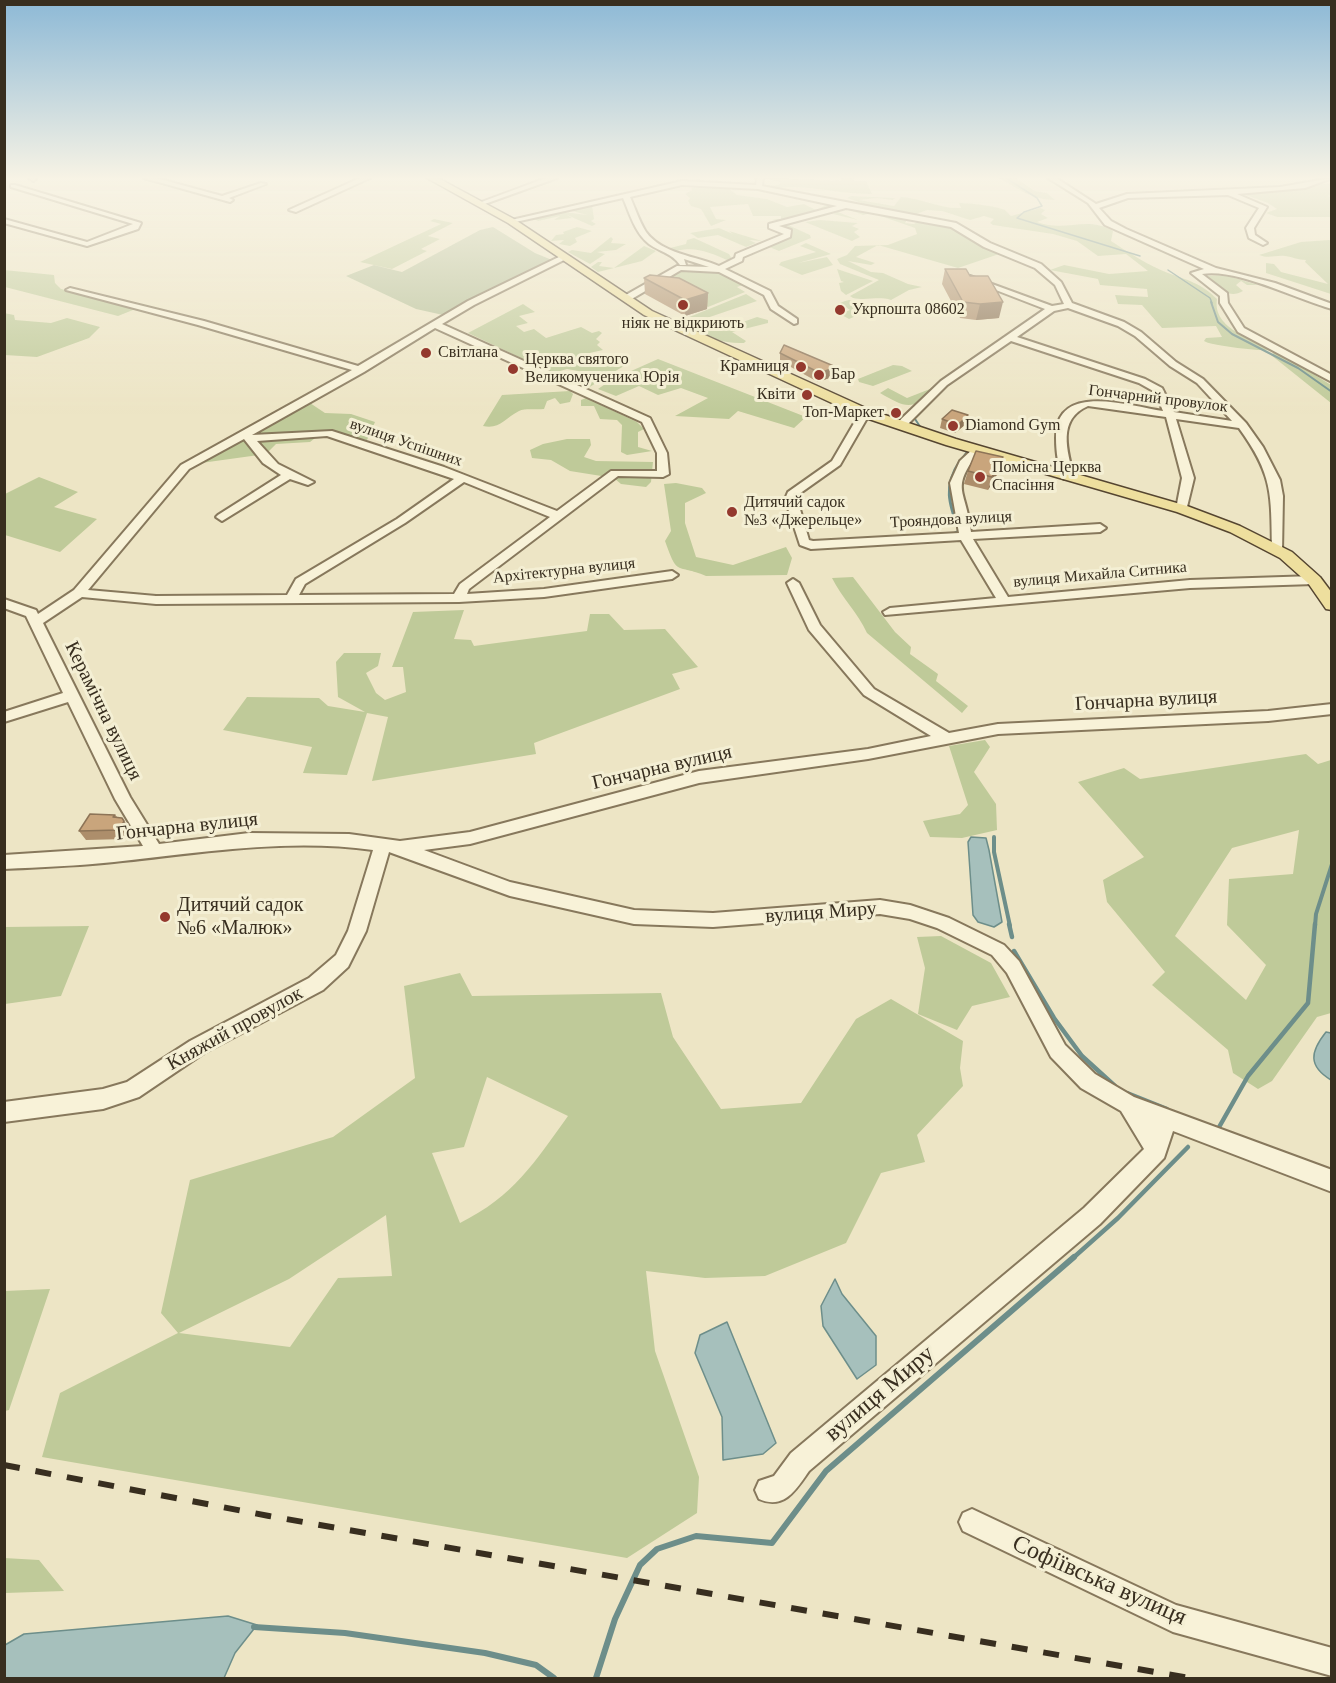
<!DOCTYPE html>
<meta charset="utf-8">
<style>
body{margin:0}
#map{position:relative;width:1336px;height:1683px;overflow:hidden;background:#ede5c5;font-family:Georgia,serif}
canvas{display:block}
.frame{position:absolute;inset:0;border:6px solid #382e1f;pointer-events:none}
</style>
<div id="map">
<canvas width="1336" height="1683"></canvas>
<div class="frame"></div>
</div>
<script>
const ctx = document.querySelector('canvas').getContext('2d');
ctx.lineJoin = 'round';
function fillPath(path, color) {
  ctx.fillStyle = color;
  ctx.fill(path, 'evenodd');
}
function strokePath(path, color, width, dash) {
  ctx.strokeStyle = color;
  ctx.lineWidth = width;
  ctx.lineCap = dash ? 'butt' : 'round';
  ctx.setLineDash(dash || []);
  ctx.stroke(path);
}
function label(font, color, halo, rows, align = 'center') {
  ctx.font = font + ' Georgia,serif';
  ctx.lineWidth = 6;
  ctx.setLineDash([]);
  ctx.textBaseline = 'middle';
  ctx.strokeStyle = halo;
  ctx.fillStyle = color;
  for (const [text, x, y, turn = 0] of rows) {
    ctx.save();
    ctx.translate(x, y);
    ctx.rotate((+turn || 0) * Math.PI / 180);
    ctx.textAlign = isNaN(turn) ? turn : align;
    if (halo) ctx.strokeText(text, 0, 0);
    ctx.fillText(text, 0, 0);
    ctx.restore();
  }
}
const green = new Path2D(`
 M764,178L841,181V178H853L854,181H866L872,194C837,194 803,183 770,189L765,186L779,185L781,182Z
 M999,178H1015L1035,191L1047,193L1055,200C1033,200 1018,189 999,178Z
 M1331,183V195L1328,196L1331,197V217H1277L1266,213L1277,209L1268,203L1240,193Z
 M703,184L726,186L737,195L767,199L787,207L804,204L816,210L826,205L834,207L782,221L772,219H781V216H753L748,204L710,207L716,219L726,220L711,226L701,209L691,206L688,201L690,198L685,194L692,190L691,188L701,187Z
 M851,196L895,198L893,200L877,198L859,200L894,206L901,197C923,198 939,209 961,208L959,203C970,203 995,206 1005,210L1011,216L1040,208L1045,210L1041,214L1048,218L1037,222C1066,233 1086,215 1113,231L1111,241C1128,252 1149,266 1168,273C1187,280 1201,283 1217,299C1212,329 1254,340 1276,350C1266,352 1211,346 1204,341L1206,338L1222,337L1216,326L1162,328L1142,305L1118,304L1115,295L1148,297L1147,289L1100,285L1098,279L1050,270L1064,265L1109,274L1148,271L1126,254L1098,256L1077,241L1053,234L993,225L990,223L994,219L984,216L970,220L942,211L927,210L914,215L881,211L863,215L847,209L838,212L858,220L833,214L847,207L864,204L847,198Z
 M589,205H592L594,219L591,221L596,224L592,226L567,215L572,218L554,220L560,216L538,221L530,217L564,212L587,215L572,211V209Z
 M882,213L908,218L905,223L914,224L923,218L951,225L1002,253L958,268L878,245L856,257L875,263L871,265L848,261L871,272L883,273L908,284L922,287L909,290L891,300C878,296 867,301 853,298L850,296L879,280L840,264L837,259L847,255L855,246L888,245L917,234L915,228L878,215Z
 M434,219L453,223L428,236L440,239L421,249L427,251L392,269L360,262L441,224L430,221Z
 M820,220L858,223L852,226L859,229L854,232L860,237L852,241L805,222Z
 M786,224L810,235L811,238L779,251L767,246L788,237L777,226Z
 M577,227L592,231L575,238L577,242L570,246L559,244L564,240L551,241L556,235L564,234L563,232Z
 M719,228L733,234L729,231L762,241L749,240L756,243L746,247L718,235L698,238L690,233Z
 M611,237L613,239L611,243L626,244L616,250L597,252L605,254L590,264L568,252L572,250L591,253Z
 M694,238L729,254L732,259L729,261C709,252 696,246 675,251L670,248L686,244L687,240Z
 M1329,240L1332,241L1331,294L1266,273V263L1274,264L1281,272L1328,284L1305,262L1306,260C1298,260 1293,257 1285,256C1275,255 1269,259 1259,255L1301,242Z
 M806,243L831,254L798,263L827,257L833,265L802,275L779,265L781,262L816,252L800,246Z
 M644,246L656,251L642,261L598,272L591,267L598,262H602L599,266L614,268Z
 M685,269L722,273L743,285L737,287L745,292L708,307L682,294L656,286Z
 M837,269L873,281L846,295L841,291L839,283L844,282L841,281Z
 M4,270L54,275L55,283L61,289L138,308L118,316L5,287Z
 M1225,275L1258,285H1247L1241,281L1236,285L1243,291C1228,300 1214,286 1204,276Z
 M746,294L757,301L692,323L682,325L677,322Z
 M845,301L849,300L879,306L849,319L840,314L850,310L840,303Z
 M523,304L535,312L519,316L528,323L516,326L524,332L534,329L546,338L581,327L592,333L599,331L602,333L596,339L600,342L597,345L603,350L585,354L593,360L597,359V355L607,353L627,364L588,388L579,385L593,379L589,373L567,369L553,373L468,333Z
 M4,313L14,315L15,320L51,323L67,318L100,327L89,338L37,357L5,355Z
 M757,317L768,320V323L732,332L746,341L744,343C725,344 709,338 691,330L702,326L726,328Z
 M1276,351L1331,385V403L1271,355Z
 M658,359L806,417L794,428L738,411L729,419L675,416L708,398L681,388L658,395L639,386L616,396L598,389L611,380Z
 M893,365L902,366L912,371L873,386L859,382L858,379Z
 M888,388L907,398L930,389L934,390C912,411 906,408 880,393Z
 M570,391L573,394L570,402L560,404L555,398L547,401L544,409C536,410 525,408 519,411C505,418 499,430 483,426L502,395Z
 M586,398L637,422L644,429L638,432V447L652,451L627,455L621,452L622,425L617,420L600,419L594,406H581V400Z
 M310,403L325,413L351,414L375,422L367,440L323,432L310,442L276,444L266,454L201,463L203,457Z
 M567,439H590L591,445L584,457L596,461L653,462L651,482L646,487L621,484L614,478L570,471L551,460L532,458L530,450L543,444Z
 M39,477L78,492L54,507L97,519L60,552L5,535V494Z
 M676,483L702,488L706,493L685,503V523L696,557L733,565L786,547L792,558L787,575L706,576C676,563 678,578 665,541L671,531L664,484Z
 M853,577L895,632L911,647L910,654L938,674L936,681L968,706L962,713L867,633C858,613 842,598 832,578Z
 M464,610L454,639L471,640L474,646L587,631L590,614H609L624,630L665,629L698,667L672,674L680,689L534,743L536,754L372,781L388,717L367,713L347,775L303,773L312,747L223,730L247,697L319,698L328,706L365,712L338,697L336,662L344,653H381L378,666L366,673L376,693L385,700L406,692L403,667H392L413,612Z
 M985,740L990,747L974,772L996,804L997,830L962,838L930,837L923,821L960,814L968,805L949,746Z
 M1306,754L1318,764L1331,760V1013L1317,1017L1272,1081L1258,1089L1233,1073L1228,1050L1152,985L1165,972L1107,902L1103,880L1144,857L1078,782L1124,768L1140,779ZM1299,830L1293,874L1229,879L1227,925L1266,965L1246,1000L1175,936L1232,848Z
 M89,926L61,996L5,1004V927Z
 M941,936L991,963L1010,997L972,1006L957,1030L918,1014L925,968L917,937Z
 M460,973L472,996L661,993L673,1037L721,1109L801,1103L856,1019L891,999L963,1041L960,1068L963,1086L917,1135L925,1162L881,1173L846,1243L765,1276L705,1278L646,1271L655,1351L699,1477L697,1513L627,1558L42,1457L60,1393L178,1333L161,1313L190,1180L333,1137L415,1078L404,986ZM487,1077L568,1116C534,1163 514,1196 460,1223L432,1153L464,1147ZM386,1215L392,1276L338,1278L290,1347L179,1333L289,1279Z
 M50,1289L9,1410L5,1411V1291Z
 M4,1558L39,1560L64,1591L5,1593Z`);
const cemetery = new Path2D(`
 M493,227L535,253L552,260L443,315L416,309L346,276L374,265L402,272L480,230Z`);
const water = new Path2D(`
 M971,837L986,838L989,850L1002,922L994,927L978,922L973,915L968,842Z
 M1326,1032L1331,1033V1080C1308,1066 1310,1052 1326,1032Z
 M835,1279L842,1294L876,1336V1365L857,1379L823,1326L821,1306Z
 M727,1322L776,1443L763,1454L723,1460L722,1417L695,1353L700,1335Z
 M228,1616L257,1625L235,1653L224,1678H5V1645L24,1634Z`);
const streamFar5 = new Path2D(`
 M1006,178L1037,198L1042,206L1024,212L1017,218L1140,256
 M1168,270L1210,298L1212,303`);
const streamFar4 = new Path2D(`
 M1211,302L1218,322L1232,334L1298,368L1332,392
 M915,419L921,428
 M959,463L966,453`);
const streamFar3 = new Path2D(`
 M951,535L959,531C949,504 943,486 960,461`);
const streamFar2 = new Path2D(`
 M994,837V852L1010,926
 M1315,926L1316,914L1332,864`);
const streamFar1 = new Path2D(`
 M1009,924L1012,937
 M1014,951L1054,1018L1082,1056L1115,1086
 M1127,1093L1167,1109
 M1216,1128L1218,1129L1248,1076L1308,1003L1315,924
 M1073,1258L1118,1218L1188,1147`);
const stream = new Path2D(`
 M254,1627L345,1633L485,1653L536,1665L554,1678
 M596,1678L615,1619L640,1565L657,1549L696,1536L772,1543L826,1471L1074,1257`);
const minor = new Path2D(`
 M29,178H36V179L33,181Z
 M144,178H156L222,196L261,183L266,184L229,198L233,200L230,202Z
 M360,178H370L296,212L289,210Z
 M546,178H557L482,205L476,204Z
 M757,178H763L762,186L767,187L956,223L990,243L1041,264L1061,282L1072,303L1124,322L1141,332L1176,362L1203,379L1246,423L1263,447L1280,480L1283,496L1282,552H1274L1272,549C1271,493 1273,475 1239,428L1176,419L1194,478L1186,511L1176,509L1182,478L1166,417L1088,406C1057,419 1067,451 1074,477L1064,479C1058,468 1056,451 1056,438C1055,381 1129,406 1163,411L1155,392L1139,383L1011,341L947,385L905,427H897V423L941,381L1045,309L970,280V276L1052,306L1064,304L1055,285L1035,268L984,247L951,227L846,208L779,226L791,230L790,237L743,257L742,261L725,269L770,291L778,306L797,319V323L794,324L771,309L764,295L719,272L681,270L630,300H624V296L677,266L709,267L684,259L686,265H680C672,253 660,252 649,244C635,233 630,214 623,198L511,223L507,221L682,181L756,185ZM682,185L758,189L837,206L769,224V228L784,234L736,254L735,258L719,266C696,256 662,254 646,232C639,221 635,208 630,197ZM1068,308L1118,326L1135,336L1170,366L1197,383L1232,421L1174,412L1162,388L1145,379L1017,337L1054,311Z
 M1048,178H1056L1096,204L1127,194L1280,187L1332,178L1305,188L1237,194L1267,207L1254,228L1255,235L1267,243L1263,245L1249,238L1246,228L1259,208L1228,195L1128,198L1099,208L1111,221L1126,229L1216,268L1275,283L1332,304V309C1296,299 1237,268 1202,274L1227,293L1228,303L1244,328L1332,375V382L1238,332L1220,303V296L1191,273L1204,269L1105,225L1088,203Z
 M11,185H15L141,223L138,229L87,246L4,223V219L87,242L133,224L11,187Z
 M563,255L570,257L474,305L442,324L650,418L667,453L669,474L663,477L618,476L469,589L467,594L544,589L672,571L678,575L672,579L544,597L459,602L156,604L82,597L43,623L130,797L159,844L249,833L349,834L400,841L470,832L699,771L868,749L931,736L864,695L809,630L787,583L793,579L799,583L820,625L874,689L949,733L998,724L1268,711L1332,704V714L1268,721L998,734L868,759L699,783L470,844L424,850L510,882L634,910L713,913L880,900L910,905L949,918L1004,945L1019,961L1065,1045L1095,1074L1134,1097L1332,1170V1192L1173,1131L1164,1158L1100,1224L809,1471C796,1490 784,1510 759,1499L755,1490L759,1481L774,1476L791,1453L1084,1208L1144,1149L1121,1111L1081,1088L1051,1057L1007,973L992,955L937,928L910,919L880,914L713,927L634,924L510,896L389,852L366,931L348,967L323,990L204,1053L139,1097L103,1109L4,1122V1102L103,1089L127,1082L190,1041L309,978L336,955L348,931L373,850C286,838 200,853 114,862C78,866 41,867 4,869V855L143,846L115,799L68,702L4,722V712L63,693L26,616L4,608V599L36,610L38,614L74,590L181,465L352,370L198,325L66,290L70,288L204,321L358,366L468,301ZM435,328L642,422L657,453V471H611L557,511L444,467L332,431L252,435L364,372ZM327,436L454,479L397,519L296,579L287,595L156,596L88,590L189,469L244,439L263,463L281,475L218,515L216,517L222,521L290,479L308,485L314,482L278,464L257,441ZM464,482L550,517L460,584L454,594L299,595L305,584L405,523Z
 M865,410L870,413L840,465L799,494L797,499L809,540L813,541L959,533L950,483L960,461L975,447L980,450C949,491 966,487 971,532L1100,524L1106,528L1100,532L973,539L1008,597L1190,580L1314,576L1320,580L1314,584L1190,588L885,615L883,612L890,608L996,598L961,540L811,549L800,545L785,499L788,492L832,461L860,413Z
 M972,1509L1176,1605L1332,1648V1676L1173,1632L963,1531L959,1522L963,1513Z`);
const major = new Path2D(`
 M427,178H438L514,219L652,311L870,410L956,439L1187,506L1240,526L1292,552L1320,577L1332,593V610L1326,609L1308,583L1280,558L1230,532L1177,512L946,445L860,416L679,332L644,315L508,223Z`);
const rail = new Path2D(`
 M4,1465L269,1516L1189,1678`);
const wall = new Path2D(`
 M945,269L970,276L999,318L976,320L960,318L942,284Z
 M644,278L708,293L707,309L685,316L645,294Z
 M780,353L835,376L818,382L780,361Z
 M968,415L966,424L955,433L940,428L942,419Z
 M968,471H999L988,490L964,484Z
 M115,815L131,830L126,839L86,840L79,831Z`);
const shadedWall = new Path2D(`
 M708,293L707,309L685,316V300Z
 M1003,302L999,318L976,320L980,304Z
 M836,367L835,376L818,382L820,373Z
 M968,415L966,424L955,433L958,425Z
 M1003,457L999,471L988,490L992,477Z
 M122,818L131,830L126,839L119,830Z`);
const building = new Path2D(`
 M945,269H966L970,276H988L1003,302L980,304L963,302Z
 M650,275L679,278L708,293L685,300L644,278Z
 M784,345L836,367L820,373L780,353Z
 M952,410L968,415L958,425L942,419Z
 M976,451L1003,457L992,477L968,471Z
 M90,814L115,815L113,817L122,818L124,821L119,830L79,831Z`);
const markers = [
 [683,305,6,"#94392e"],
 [840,310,6,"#94392e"],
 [426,353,6,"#94392e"],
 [801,367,6,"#94392e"],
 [513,369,6,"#94392e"],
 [819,375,6,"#94392e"],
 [807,395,6,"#94392e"],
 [896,413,6,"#94392e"],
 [953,426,6,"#94392e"],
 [980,477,6,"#94392e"],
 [732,512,6,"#94392e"],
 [165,917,6,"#94392e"]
];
const farPoinames = [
 ["Укрпошта 08602",852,310],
 ["ніяк не відкриють",683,324,"center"],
 ["Світлана",438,353],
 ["Церква святого",525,360],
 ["Великомученика Юрія",525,378],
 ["Крамниця",789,367,"right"],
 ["Бар",831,375],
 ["Квіти",795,395,"right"],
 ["Топ-Маркет",884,413,"right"],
 ["Diamond Gym",965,426],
 ["Помісна Церква",992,468],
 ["Спасіння",992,486],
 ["Дитячий садок",744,503],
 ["№3 «Джерельце»",744,521]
];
const farStreetnames = [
 ["Гончарний провулок",1158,399,7],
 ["вулиця Успішних",406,443,19],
 ["Трояндова вулиця",951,520,-3],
 ["Архітектурна вулиця",564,571,-6],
 ["вулиця Михайла Ситника",1100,575,-5]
];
const streetNames = [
 ["Гончарна вулиця",1146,701,-3],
 ["Керамічна вулиця",103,711,64],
 ["Гончарна вулиця",662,768,-13],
 ["Гончарна вулиця",187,827,-6],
 ["вулиця Миру",821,913,-4],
 ["Княжий провулок",235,1029,-29]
];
const poiNames = [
 ["Дитячий садок",177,906],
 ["№6 «Малюк»",177,929]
];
const nearStreetnames = [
 ["вулиця Миру",880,1394,-40],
 ["Софіївська вулиця",1099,1581,24]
];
fillPath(green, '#bfca99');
fillPath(cemetery, '#b6c098');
fillPath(water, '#a6c0bc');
strokePath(water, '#6d8e8a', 1.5);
strokePath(streamFar5, '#6d8e8a', 1.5);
strokePath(streamFar4, '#6d8e8a', 2);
strokePath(streamFar3, '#6d8e8a', 3);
strokePath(streamFar2, '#6d8e8a', 4);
strokePath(streamFar1, '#6d8e8a', 4.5);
strokePath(stream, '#6d8e8a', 6);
strokePath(minor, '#87785c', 4);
strokePath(major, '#554530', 3);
fillPath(minor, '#f8f2d8');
fillPath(major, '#eedf9e');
strokePath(rail, '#382e1f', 6, [16, 16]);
fillPath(wall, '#ad8e6b');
fillPath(shadedWall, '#8d7457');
fillPath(building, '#c9a57c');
strokePath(building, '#8d7457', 1.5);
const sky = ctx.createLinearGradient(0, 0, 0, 414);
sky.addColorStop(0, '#8db9d6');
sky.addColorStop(0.43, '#f7f3e5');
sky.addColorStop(1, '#f7f3e500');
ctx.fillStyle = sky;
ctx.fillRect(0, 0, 1336, 414);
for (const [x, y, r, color] of markers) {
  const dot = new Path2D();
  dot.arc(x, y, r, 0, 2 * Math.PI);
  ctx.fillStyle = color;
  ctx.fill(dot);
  strokePath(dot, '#f4efd4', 2);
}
label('16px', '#382e1f', '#f4efd4', farPoinames, 'left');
label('16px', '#382e1f', '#f4efd4', farStreetnames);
label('20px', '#382e1f', '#f4efd4', streetNames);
label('20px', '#382e1f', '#f4efd4', poiNames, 'left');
label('24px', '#382e1f', '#f4efd4', nearStreetnames);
</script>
